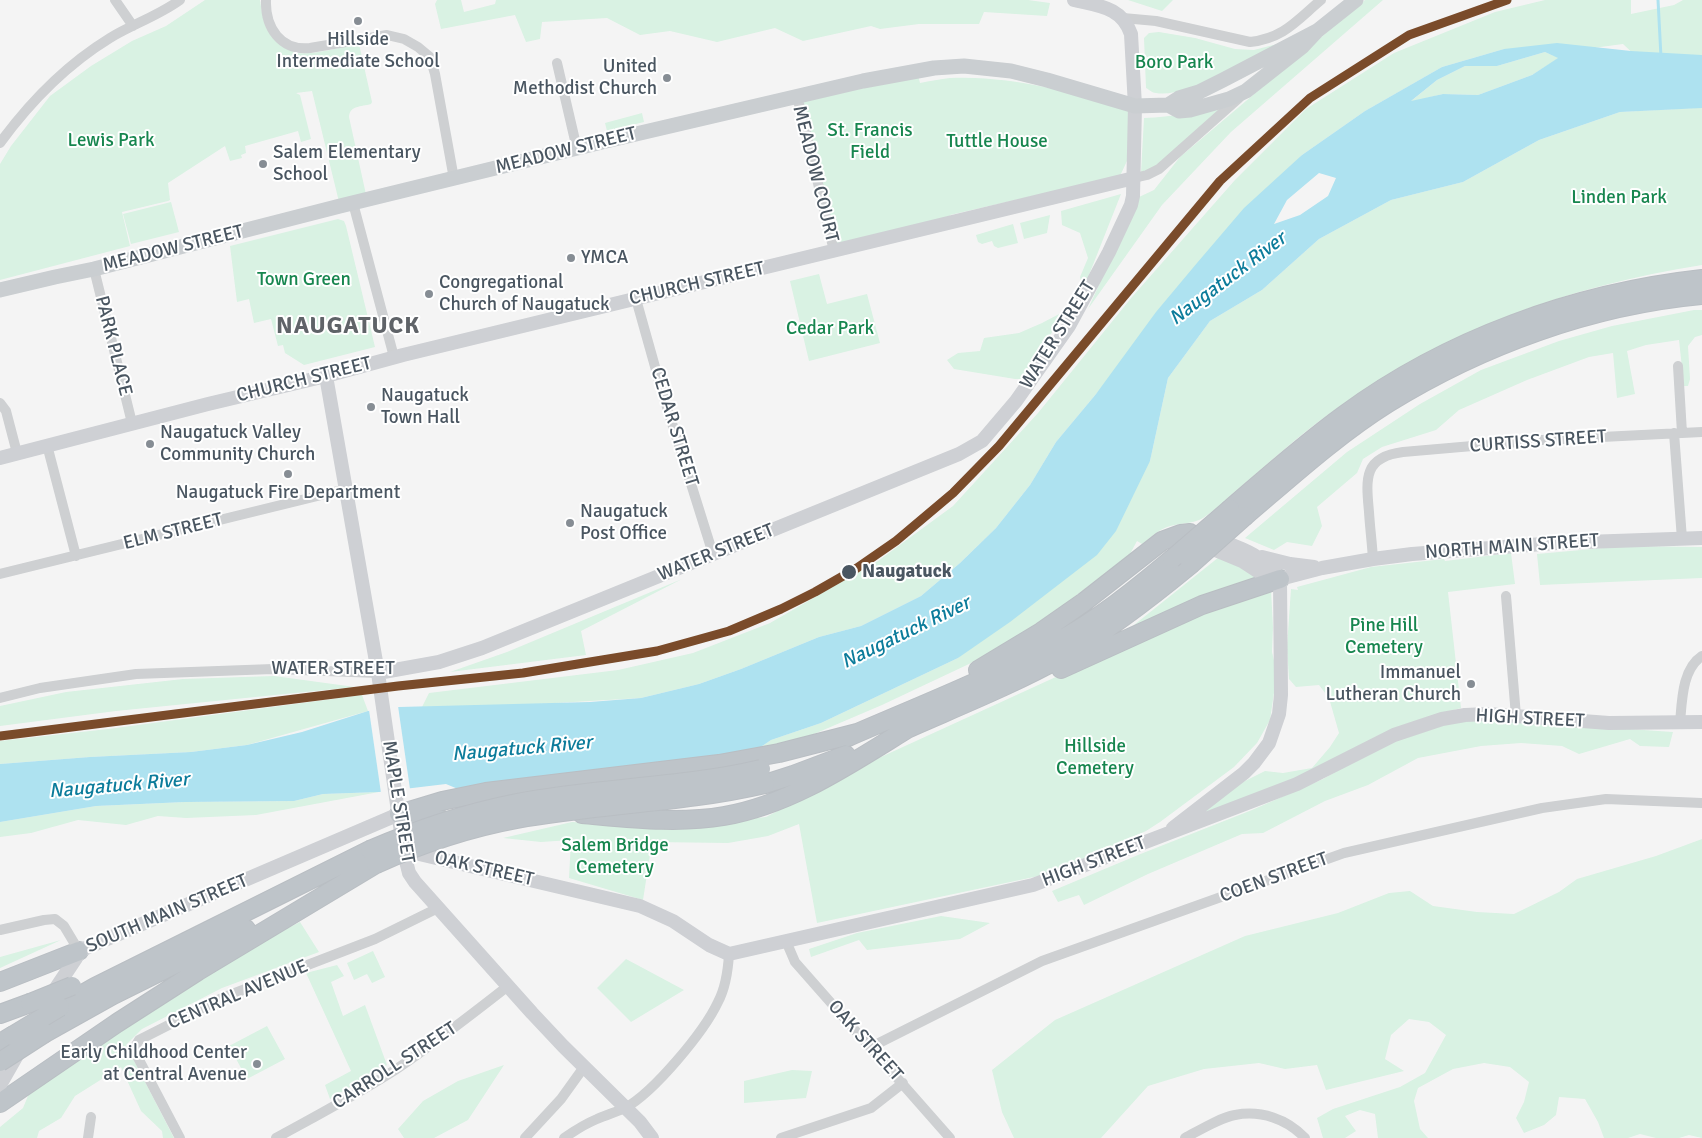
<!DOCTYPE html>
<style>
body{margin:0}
canvas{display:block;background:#f4f4f4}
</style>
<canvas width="1702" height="1138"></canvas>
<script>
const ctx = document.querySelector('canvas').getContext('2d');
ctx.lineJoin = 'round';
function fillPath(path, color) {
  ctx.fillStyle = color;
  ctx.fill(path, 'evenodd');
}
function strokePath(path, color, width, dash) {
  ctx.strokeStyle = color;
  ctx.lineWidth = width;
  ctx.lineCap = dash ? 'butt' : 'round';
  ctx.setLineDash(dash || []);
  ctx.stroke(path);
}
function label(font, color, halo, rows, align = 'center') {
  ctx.font = font + ' Signika,sans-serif';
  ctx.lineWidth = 4;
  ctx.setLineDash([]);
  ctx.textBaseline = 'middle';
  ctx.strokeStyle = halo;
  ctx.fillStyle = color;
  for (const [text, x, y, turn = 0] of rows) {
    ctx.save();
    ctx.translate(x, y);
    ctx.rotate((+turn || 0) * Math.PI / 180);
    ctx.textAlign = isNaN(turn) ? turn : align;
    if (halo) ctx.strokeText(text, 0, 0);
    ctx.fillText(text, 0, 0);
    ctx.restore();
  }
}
const green = new Path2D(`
 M205,0H260C263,21 265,34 284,46C288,48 293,52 297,53C315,55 341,47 359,44L372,102L371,104C361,107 350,105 349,117L367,199L340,206L312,91L296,93L300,95L311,139L301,142L298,131L245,146L246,153L241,155L242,158L230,161L225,146L168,183L170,200L168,201L122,212L130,246L0,280V164L11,146L50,96L91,66L132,41L166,26Z
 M437,0H461L464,12L495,4L496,0H1028L1050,3L1047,16L984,12L979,24H919L880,29L871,26L803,41L775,28L717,42L670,31L640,35L607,18L542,22L540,39L526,42L515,15L441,29L435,4Z
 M1128,0H1173L1162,11Z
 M1365,0H1383L1231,132L1162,205L1088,309L1139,197L1154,190L1180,157Z
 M1545,0H1631V14L1674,5L1683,0H1702V66L1642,62L1623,44L1578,50L1504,49L1442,67L1365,111L1302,155L1096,394L1056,442L1030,485L996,528L960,563L921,596L861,626L819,637L741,669L699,684L641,698L522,705L422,707L429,693L618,670L693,653L770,623L878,561L953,506L1038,413L1132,297L1235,180L1306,109L1394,53L1495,12Z
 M1159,32L1195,38L1235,49L1254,50L1281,43C1253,57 1185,99 1156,93C1152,93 1150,90 1146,88L1144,38L1149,33Z
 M1545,52L1559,58L1532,75L1478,95L1443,94L1410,102L1437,80L1465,66H1497Z
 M917,71L920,83C930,81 940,79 950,78C1011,75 1074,93 1132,110V150L1120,176L950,215L952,226L834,252L796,96Z
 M1226,105L1151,170L1141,173L1144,118C1172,117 1199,112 1226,105Z
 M1695,108H1702V265C1568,286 1442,331 1332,412C1299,435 1269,463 1238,489C1227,498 1216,510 1203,518C1193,524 1178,523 1167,527C1158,530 1149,539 1142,544L1137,541L1130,554L1069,601L1027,630L969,664L882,705L807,737L778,745L761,747L771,740L821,723L958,658L1150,461L1168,378L1210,321L1262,290L1319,239L1391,200L1463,182L1539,140L1620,112Z
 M642,113L644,122L607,131L605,123Z
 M1121,194L1083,290L1080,277L1088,258L1080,233L1062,225L1061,211Z
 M171,202L179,232L131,244L123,214Z
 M1050,215L1047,233L1024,239L1020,223Z
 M338,219L344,221L346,226L375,347L304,365L285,353L283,345L278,346L271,319L254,323L249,299L237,302L230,246Z
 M1013,224L1018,243L998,248L994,246L992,241L982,244L978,242L976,235Z
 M819,274L827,304L867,294L880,343L809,361L790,281Z
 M1694,310H1702V335L1695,337L1688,346L1690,379L1688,386H1684L1679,340L1646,345L1627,351L1635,394L1617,398L1613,353L1589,357L1527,380L1459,410L1436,430L1382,447L1363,459L1357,473L1317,507L1322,526L1312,546L1287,542L1274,550L1245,538L1347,452L1420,404L1481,370L1559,341L1612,326Z
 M1063,312L1034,365L1024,379H1015L954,369L947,360L958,353L980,351L984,338L1019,333L1042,323Z
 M1625,546L1702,547V578L1540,585L1537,554Z
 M1511,553L1515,584L1448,592L1461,708L1431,716L1285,785L1198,817L1231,788L1265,771L1283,773L1312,768L1330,747L1339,733L1329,698L1319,685L1296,687L1289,679L1287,647L1291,589L1298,590L1297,587L1371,567L1444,559L1445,561Z
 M1219,557L1240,564L1258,580L1132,632L1134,625Z
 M682,579L581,631L586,655L450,672L507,652Z
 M1271,590L1273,627L1272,652L1276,669L1274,693L1270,720L1257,743L1234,767L1160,822L1146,831L1048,874L817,923L799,824L768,836L728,843L652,842L643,900L569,878L571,840L541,842L503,838L572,822L680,827L766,817L881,757L1189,616Z
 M274,676L355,687L116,711L0,726V706L66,692L183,679Z
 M362,695L368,711L247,745L191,752L90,757L0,764V741L108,729Z
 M1467,718L1673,732L1669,747L1640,746L1630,739L1579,754L1562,746L1521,743L1481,746L1418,758L1368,785L1325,801L1263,833L1242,834L1148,874L1084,905L1079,895L1058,902L1052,891L1138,855L1252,810L1323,779L1393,739Z
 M379,792L256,815L186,818L158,816L126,825L78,820L31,833L0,837V822L96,806L185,802L294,801L323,794Z
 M1702,839V1138L1689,1135L1679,1138H1656L1640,1134L1628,1138H1604L1598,1122L1585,1099L1559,1097L1556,1115L1544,1125L1524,1133L1516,1118L1524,1102L1529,1082L1510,1067L1484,1063L1453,1069L1418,1088L1414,1101L1420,1129L1428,1138H1378L1375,1114L1360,1110L1345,1116L1356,1131L1345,1138H1323L1317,1118L1333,1109L1400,1087L1425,1073L1446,1035L1429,1022L1409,1019L1391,1035L1385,1059L1404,1071L1326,1090L1317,1065L1285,1069L1259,1063L1204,1069L1148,1086L1101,1138H1014L1002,1112L992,1070L1055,1020L1245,936L1338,913L1389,893L1410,891L1433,906L1477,912L1514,914L1559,892L1577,879L1656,856Z
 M941,916L990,923L960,939L867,950L859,940L811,957L809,949L857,933Z
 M300,922L319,952L222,988L142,1029L126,1045L174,1138H163L162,1131L141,1111L121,1067L75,1096L61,1118L39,1131L37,1138H0V1127L23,1108L30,1091L154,1007L268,938Z
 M61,940L0,968V957Z
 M373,951L385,977L372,983L367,974L354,980L347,963Z
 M626,959L684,990L631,1022L597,988Z
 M337,965L344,976L331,982L343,1016L365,1005L387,1065L330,1099L325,1085L351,1071L306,973Z
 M267,1026L285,1059L247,1079L229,1046Z
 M504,1065L468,1120L434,1138H404L398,1129L423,1101L458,1081Z
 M792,1070L812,1071L806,1098L744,1103V1081Z`);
const water = new Path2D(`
 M1557,43L1631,51L1702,55V108L1620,112L1539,140L1463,182L1391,200L1319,239L1262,290L1210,321L1168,378L1150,461L1116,531L1097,555L1010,622L958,658L821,723L771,740L755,751L458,789L446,784L379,792L323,794L294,801L185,802L96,806L0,822V764L90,757L191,752L247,745L302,732L368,711L399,707L590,702L641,698L699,684L741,669L819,637L861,626L921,596L960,563L996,528L1030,485L1056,442L1096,394L1156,312L1197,263L1244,208L1302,155L1365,111L1442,67L1504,49ZM1545,52L1558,58L1532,75L1478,95L1443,94L1411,101L1437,80L1465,66H1497ZM1319,173L1336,178L1328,196L1300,215L1274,224L1287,200Z`);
const pier = new Path2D(`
 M398,706L410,789L381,793L369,710Z`);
const stream = new Path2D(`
 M1658,0L1661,57`);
const street = new Path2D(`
 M115,0L133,26
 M266,0C265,28 281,51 310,48L387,35L404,39L418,47L430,57L435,74L454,179
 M1123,18L1156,21L1250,42C1284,38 1296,21 1321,0
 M557,63L577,149
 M796,96L800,107L834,251
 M0,143C30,102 66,65 110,38C133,24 158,16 180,0
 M1134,178L1147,175L1159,169L1239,98
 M353,203L394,357
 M94,269L132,423
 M636,299L661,388L713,554
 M1678,366L1682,433
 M0,403L6,411L17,453
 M1674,433L1682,539
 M47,445L76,556
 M1373,559C1372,543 1370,528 1369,512C1366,479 1363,457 1403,452L1542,440L1702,432
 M0,574L346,489
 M1506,596L1516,716
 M0,698L40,688L136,674L273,669L378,673
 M1680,723C1682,701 1682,669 1702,656
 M0,930L44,920L55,919L64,926L79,951
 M786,941L795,962L950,1138
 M871,1047L1042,961L1344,853L1542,808L1606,799L1702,803
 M88,1138L91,1117
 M180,1138L136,1054L135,1047L139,1040L222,998L375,939L438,908
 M276,1138C316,1116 356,1095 395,1070C434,1044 471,1015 508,986
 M525,1138L561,1099L584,1067
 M564,1138C574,1131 585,1124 597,1119C606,1115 616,1112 625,1108C654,1092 704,1032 718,1002C726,987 728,971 729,954
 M781,1138L871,1108L903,1083
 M1185,1138C1200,1130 1219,1118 1235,1115C1261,1110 1287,1119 1305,1138`);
const secondary = new Path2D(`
 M326,376L378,673L404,853L409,873L415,882L532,1013L563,1046L640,1122L652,1138
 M0,458L208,404L326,376L403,355L1134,178
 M1211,537C1242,549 1259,552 1280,579
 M1201,544L1242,561L1268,578L1280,579L1322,568L1373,559L1412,554L1556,543L1702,538
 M1262,557L1290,564L1314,567
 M378,673L439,662L482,648L959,454L982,441L1016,401L1069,326L1109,252L1131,205L1133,196L1135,106L1131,34C1122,7 1099,6 1074,0
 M1173,828L1244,773L1254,763L1269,743L1279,714L1281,695L1280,579
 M404,853H415L449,861L640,906L673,921L709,945L729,954L1033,885L1297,784L1394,735L1442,719L1465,715L1488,714L1609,723L1702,722
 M50,997L76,958L79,951L399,814
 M0,1085L20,1050`);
const primary = new Path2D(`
 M1168,105L1179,98L1199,92L1223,80L1317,31L1356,0
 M0,290L55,277L94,269L340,206L606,141L863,81L934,68L964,66L1011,71L1047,80L1135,106L1168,105L1179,111L1190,110L1229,99L1246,91L1303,46L1317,31`);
const highway = new Path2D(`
 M1230,509C1267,477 1304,444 1344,415C1447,339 1575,293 1702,279
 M1245,516C1291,477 1337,435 1388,403C1482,345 1592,305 1702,295
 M1061,669L1202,605L1280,579
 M978,670L1041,632L1084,602L1162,541L1181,534L1190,533
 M902,731C956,707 1012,685 1064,656C1109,630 1150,598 1190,565
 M848,737C917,707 989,679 1055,643C1098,620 1135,590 1172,559
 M765,784L793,775L846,755
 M399,814C414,822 425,822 442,820
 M399,814L442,801L486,792L719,764L779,753L857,733
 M582,814C629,818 678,824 724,816C793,804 853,762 912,726
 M0,982L79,951
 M60,1007L95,987L370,850
 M0,1014L30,1003
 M45,1033L113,995L246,929
 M0,1043L12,1036
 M0,1103L117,1023L198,971L376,864`);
const highwayBridge = new Path2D(`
 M1172,559L1230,509
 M1190,565L1245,516
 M370,850C418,829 466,813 517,803C598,787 681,788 761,769
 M376,864C421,844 468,828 517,819C599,804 683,803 765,784
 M30,1003L72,986
 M12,1036L60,1007
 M0,1062L45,1033`);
const rail1 = new Path2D(`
 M0,736L398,686L523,673L657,651L729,631L781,609L815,592L857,568L896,541L953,493L999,446L1220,181L1310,98L1409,35L1507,0`);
const markers = [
 [358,21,5,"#868d94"],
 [667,78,5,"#868d94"],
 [263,164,5,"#868d94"],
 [571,258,5,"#868d94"],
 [429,294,5,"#868d94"],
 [371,407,5,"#868d94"],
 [150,444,5,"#868d94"],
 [288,474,5,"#868d94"],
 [570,523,5,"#868d94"],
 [849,572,8,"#4a5661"],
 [1471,684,5,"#868d94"],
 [257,1064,5,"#868d94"]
];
const poiNames = [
 ["Hillside",358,40,"center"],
 ["Intermediate School",358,62,"center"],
 ["United",657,67,"right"],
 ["Methodist Church",657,89,"right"],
 ["Salem Elementary",273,153],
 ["School",273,175],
 ["YMCA",581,258],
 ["Congregational",439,283],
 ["Church of Naugatuck",439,305],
 ["Naugatuck",381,396],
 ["Town Hall",381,418],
 ["Naugatuck Valley",160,433],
 ["Community Church",160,455],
 ["Naugatuck Fire Department",288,493,"center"],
 ["Naugatuck",580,512],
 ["Post Office",580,534],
 ["Immanuel",1461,673,"right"],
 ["Lutheran Church",1461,695,"right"],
 ["Early Childhood Center",247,1053,"right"],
 ["at Central Avenue",247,1075,"right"]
];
const parkNames = [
 ["Boro Park",1174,63],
 ["St. Francis",870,131],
 ["Field",870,153],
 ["Lewis Park",111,141],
 ["Tuttle House",997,142],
 ["Linden Park",1619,198],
 ["Town Green",304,280],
 ["Cedar Park",830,329],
 ["Pine Hill",1384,626],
 ["Cemetery",1384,648],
 ["Hillside",1095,747],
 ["Cemetery",1095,769],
 ["Salem Bridge",615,846],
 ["Cemetery",615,868]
];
const streetNames = [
 ["MEADOW STREET",566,151,-14],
 ["MEADOW COURT",815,174,76],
 ["MEADOW STREET",173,249,-14],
 ["CHURCH STREET",697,284,-13],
 ["WATER STREET",1058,335,-58],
 ["PARK PLACE",113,346,76],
 ["CHURCH STREET",304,380,-14],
 ["CEDAR STREET",674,427,73],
 ["CURTISS STREET",1538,442,-4],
 ["ELM STREET",173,532,-14],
 ["NORTH MAIN STREET",1512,547,-4],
 ["WATER STREET",716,553,-22],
 ["WATER STREET",333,669],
 ["HIGH STREET",1530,719,3],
 ["MAPLE STREET",398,802,81],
 ["HIGH STREET",1094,862,-21],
 ["OAK STREET",484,869,13],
 ["COEN STREET",1274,878,-20],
 ["SOUTH MAIN STREET",167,914,-23],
 ["CENTRAL AVENUE",238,995,-23],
 ["OAK STREET",865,1041,48],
 ["CARROLL STREET",395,1066,-33]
];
const stopNames = [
 ["Naugatuck",862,572]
];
const waterNames = [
 ["Naugatuck River",1228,279,-37],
 ["Naugatuck River",906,633,-26],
 ["Naugatuck River",522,749,-5],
 ["Naugatuck River",119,786,-5]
];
const districtNames = [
 ["NAUGATUCK",348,327]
];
fillPath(green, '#d9f2e3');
fillPath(water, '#aee2f0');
fillPath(pier, '#f4f4f4');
strokePath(stream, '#aee2f0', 3);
strokePath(highway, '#b9bec3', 20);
strokePath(street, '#ced0d2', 10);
strokePath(secondary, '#ced0d4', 14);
strokePath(primary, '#caced1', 15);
strokePath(highway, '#bec4c9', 18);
strokePath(highwayBridge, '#b9bec3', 20, []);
strokePath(highwayBridge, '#bec4c9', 18);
strokePath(rail1, '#7a4b2a', 9);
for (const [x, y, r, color] of markers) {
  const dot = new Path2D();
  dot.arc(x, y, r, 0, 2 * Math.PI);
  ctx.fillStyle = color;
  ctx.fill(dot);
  strokePath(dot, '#fff', 2);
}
label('19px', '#4a5661', '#fff', poiNames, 'left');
label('19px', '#17864f', '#fff', parkNames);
label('19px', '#4a5661', '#fff', streetNames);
label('bold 19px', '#4a5661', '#fff', stopNames, 'left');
label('italic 20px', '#0c7c9b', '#fff', waterNames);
ctx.letterSpacing = '1px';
label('bold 24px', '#5f6368', '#fff', districtNames);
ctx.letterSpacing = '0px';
</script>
